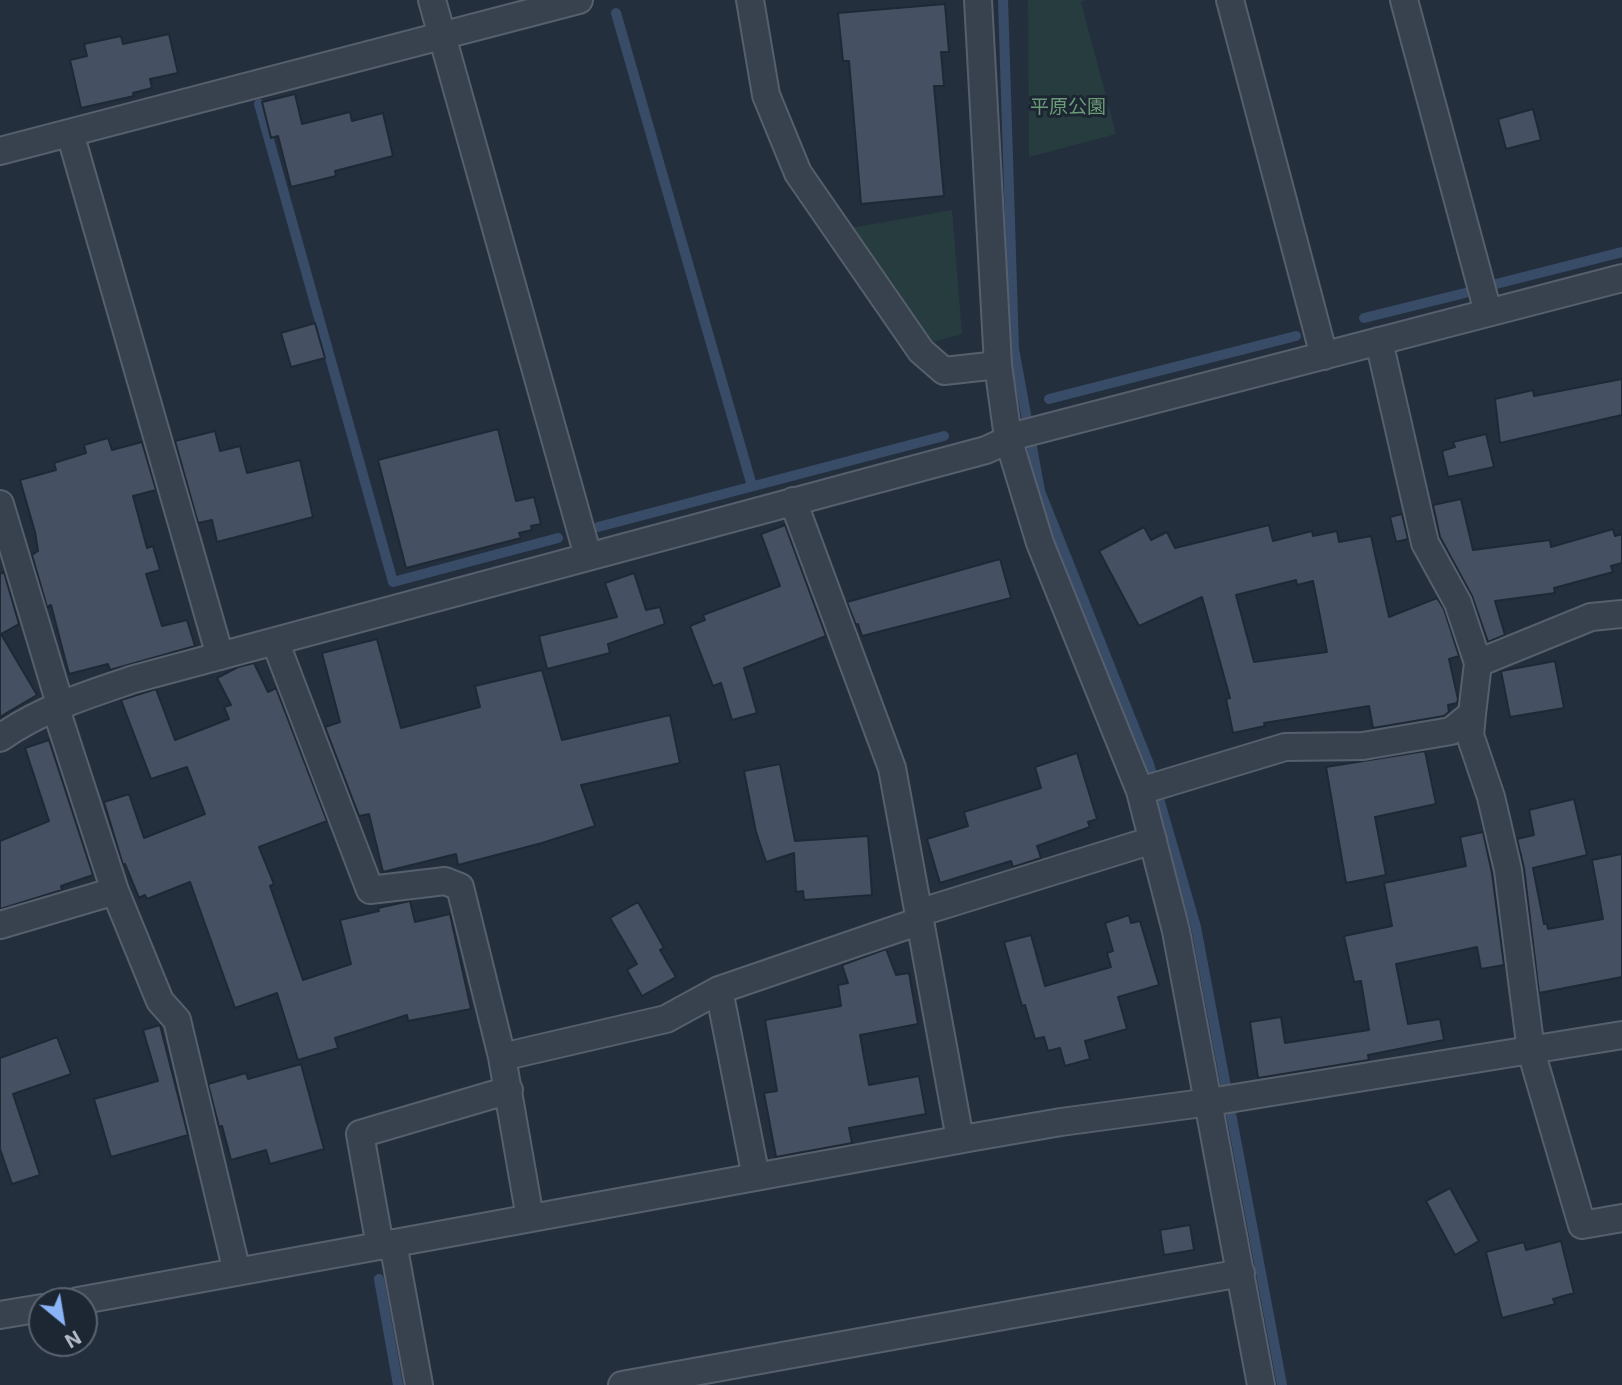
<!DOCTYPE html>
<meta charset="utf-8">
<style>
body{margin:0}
#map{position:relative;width:1622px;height:1385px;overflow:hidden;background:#242f3e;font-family:Inter,sans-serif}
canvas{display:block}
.north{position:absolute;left:28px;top:1287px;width:70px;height:70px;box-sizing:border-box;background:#1d2633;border:2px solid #59626f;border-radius:50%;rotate:150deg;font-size:19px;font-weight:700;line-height:28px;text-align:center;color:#b4bcc9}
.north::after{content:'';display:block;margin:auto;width:24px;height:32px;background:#8ab4f8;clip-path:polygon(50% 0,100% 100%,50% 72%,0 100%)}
</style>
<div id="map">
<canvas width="1622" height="1385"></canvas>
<div class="north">N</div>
</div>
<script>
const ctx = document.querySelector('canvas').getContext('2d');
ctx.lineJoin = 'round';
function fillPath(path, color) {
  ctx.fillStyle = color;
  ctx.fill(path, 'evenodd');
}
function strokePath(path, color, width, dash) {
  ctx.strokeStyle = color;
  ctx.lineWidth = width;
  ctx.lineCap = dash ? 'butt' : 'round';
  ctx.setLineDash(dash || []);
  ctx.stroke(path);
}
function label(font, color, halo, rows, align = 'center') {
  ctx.font = font + ' Inter,"Noto Sans JP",sans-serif';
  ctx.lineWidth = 6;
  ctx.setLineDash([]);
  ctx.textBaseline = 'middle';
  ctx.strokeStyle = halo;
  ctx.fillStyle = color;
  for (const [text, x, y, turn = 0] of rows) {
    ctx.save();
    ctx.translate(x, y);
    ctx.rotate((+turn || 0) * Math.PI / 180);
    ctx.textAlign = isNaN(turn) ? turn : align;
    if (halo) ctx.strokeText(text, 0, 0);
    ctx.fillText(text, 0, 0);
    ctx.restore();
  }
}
const green = new Path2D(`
 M1028,0H1086L1081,2L1116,134L1029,157Z
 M952,210L962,334L933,342L851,228Z`);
const stream = new Path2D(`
 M1003,0L1014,349L1040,491L1149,764L1196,927L1282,1385
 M616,13L752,486
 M259,104L393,582L558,538
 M1496,284L1622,252
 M1364,318L1465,293
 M1049,399L1296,336
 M598,527L944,436
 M379,1279L398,1385`);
const building = new Path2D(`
 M945,4L949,52H941L944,86H934L944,196L861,204L849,61H843L838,13Z
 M169,34L178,73L150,79L152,88L133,93L134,96L81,108L70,60L87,56L84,44L121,36L123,44Z
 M295,94L302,124L350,112L352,121L383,113L393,156L335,171L336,176L291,187L278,136L271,138L262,102Z
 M1533,109L1541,140L1506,149L1498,119Z
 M315,323L325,358L291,367L281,333Z
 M1622,379V415L1500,443L1495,399L1533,390L1534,396Z
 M498,429L516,501L534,497L541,524L531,526L532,530L519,533L521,538L406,568L378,460Z
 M215,431L220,451L240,446L247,473L300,460L313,517L217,542L212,520L198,523L175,441Z
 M1486,434L1494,467L1448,477L1442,451L1455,447L1453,442Z
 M108,438L112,450L142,442L156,490L133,496L147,548L153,546L160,570L146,574L162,626L187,620L195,646L110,670L108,664L69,674L51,605L47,607L32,555L38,551L35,532L20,480L56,470L54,463L86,453L84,445Z
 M1461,499L1473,550L1550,540L1551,547L1613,529L1615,536L1622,534V563L1611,566L1613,572L1554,588L1555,593L1495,601L1505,635L1488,642L1472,596L1440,537L1433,505Z
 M1402,514L1408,539L1396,542L1390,517Z
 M785,525L826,636L744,668L757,713L732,720L721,683L713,686L690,626L705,620L703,615L780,586L761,534Z
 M1269,525L1273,541L1312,531L1313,536L1337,531L1339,542L1371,536L1389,617L1437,598L1444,609L1459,656L1449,659L1458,699L1457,703L1448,705L1449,712L1444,716L1373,728L1369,706L1264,723L1265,726L1233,733L1226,699L1230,698L1202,597L1139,626L1099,551L1144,527L1151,540L1167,532L1175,548ZM1296,580L1297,585L1313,581L1327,652L1254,662L1236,595Z
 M1000,559L1011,598L862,636L858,624L856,625L847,602Z
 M4,572L19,624L1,634L37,695L0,717V574Z
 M634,573L646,610L660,607L665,624L608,644L610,653L547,669L539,636L617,617L605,583Z
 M377,639L401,728L480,707L475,686L542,670L562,740L670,715L680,763L581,785L595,826L542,843L458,865L456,854L383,872L369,814L359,816L325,727L340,722L322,653Z
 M1555,661L1564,708L1510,717L1501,671Z
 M254,663L268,692L276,688L327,821L259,847L274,884L270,886L303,980L351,964L340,920L379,911L378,908L410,901L415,922L450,914L471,1009L408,1021L407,1015L335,1038L338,1048L298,1060L277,993L235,1008L190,882L147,899L145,895L139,898L125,864L123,865L104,802L129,794L144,838L205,814L187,767L151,779L121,700L156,689L175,740L229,719L224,707L231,705L217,678L238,667Z
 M49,740L93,875L61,886L62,890L0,909V841L49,821L25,748Z
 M1425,751L1436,804L1375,817L1386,875L1346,883L1326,767Z
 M1077,753L1097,819L1088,822L1090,827L1037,846L1041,858L1013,867L1011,861L940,883L927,839L968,826L964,812L1041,788L1035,767Z
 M780,764L795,841L868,836L872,895L804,900L803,891L796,892L794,853L766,862L756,832L744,771Z
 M1574,799L1587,855L1533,868L1544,924H1547L1548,929L1603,919L1592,860L1622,854V977L1539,993L1524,868L1517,839L1534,835L1529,810Z
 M1483,832L1492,873L1504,965L1481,969L1477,947L1396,964L1408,1024L1440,1019L1444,1040L1368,1055L1369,1060L1258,1078L1250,1022L1281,1017L1285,1043L1369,1030L1361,981L1354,982L1344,936L1392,926L1384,883L1466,866L1460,837Z
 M638,902L664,948L660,950L676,977L642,996L627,970L637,964L610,918Z
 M1129,915L1131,923L1140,921L1159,985L1118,997L1127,1029L1085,1041L1090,1059L1065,1066L1060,1048L1048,1051L1044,1037L1035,1039L1025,1005L1022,1006L1004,942L1031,935L1045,986L1111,967L1107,953L1113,951L1105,923Z
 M886,949L896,975L909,973L918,1024L860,1035L869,1085L919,1076L926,1114L849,1128L852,1143L776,1157L764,1093L777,1091L765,1020L841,1006L838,985L848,983L842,965Z
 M160,1025L188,1135L111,1157L94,1099L158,1081L143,1030Z
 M57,1037L71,1074L13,1094L40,1175L12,1184L0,1149V1058Z
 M301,1064L324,1149L270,1164L266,1150L231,1160L222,1126L219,1127L208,1084L246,1073L248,1079Z
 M1450,1188L1479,1241L1455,1255L1426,1201Z
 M1190,1225L1194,1250L1164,1255L1160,1230Z
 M1561,1241L1574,1293L1553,1299L1555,1304L1502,1318L1486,1252L1524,1242L1526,1250Z`);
const street = new Path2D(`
 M432,0L588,556
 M750,0L766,95L798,173L921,351L944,371L998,365
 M978,0L998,365L1008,438L1040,543L1140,791
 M1230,0L1324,356
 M1404,0L1488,312
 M70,133L220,656
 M0,151L579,0
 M793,501L892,768L960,1139
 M0,504L60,704
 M275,641L370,890L445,881L460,887L502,1057L530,1218
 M1478,663L1591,617L1622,614
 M55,706L115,891
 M1472,714L1470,735L1491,797L1508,870L1531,1051L1582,1225L1622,1218
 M0,738C41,709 87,695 134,679L986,450L1018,435L1622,278
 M918,913L1153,840
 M0,925L115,891L160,1001L177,1020L237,1272
 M719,990L756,1177
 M502,1057L666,1019L719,990L920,921
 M393,1243L419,1385
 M380,1246L360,1134L509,1090
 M78,1301L974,1137L1061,1122L1210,1102L1622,1035
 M0,1315L42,1308
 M622,1385L1241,1273
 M1261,1385L1176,931L1140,791L1285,747L1363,746L1451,731L1472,714L1478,663L1458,603L1425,543L1379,341`);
const parkNames = [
 ["平原公園",1068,107]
];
fillPath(green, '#263c3f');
strokePath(stream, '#394c67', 10);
fillPath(building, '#455162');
strokePath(building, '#1f2835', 2);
strokePath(street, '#565f6c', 30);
strokePath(street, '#38414e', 26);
label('19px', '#6b9a76', '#1d2633', parkNames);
</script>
